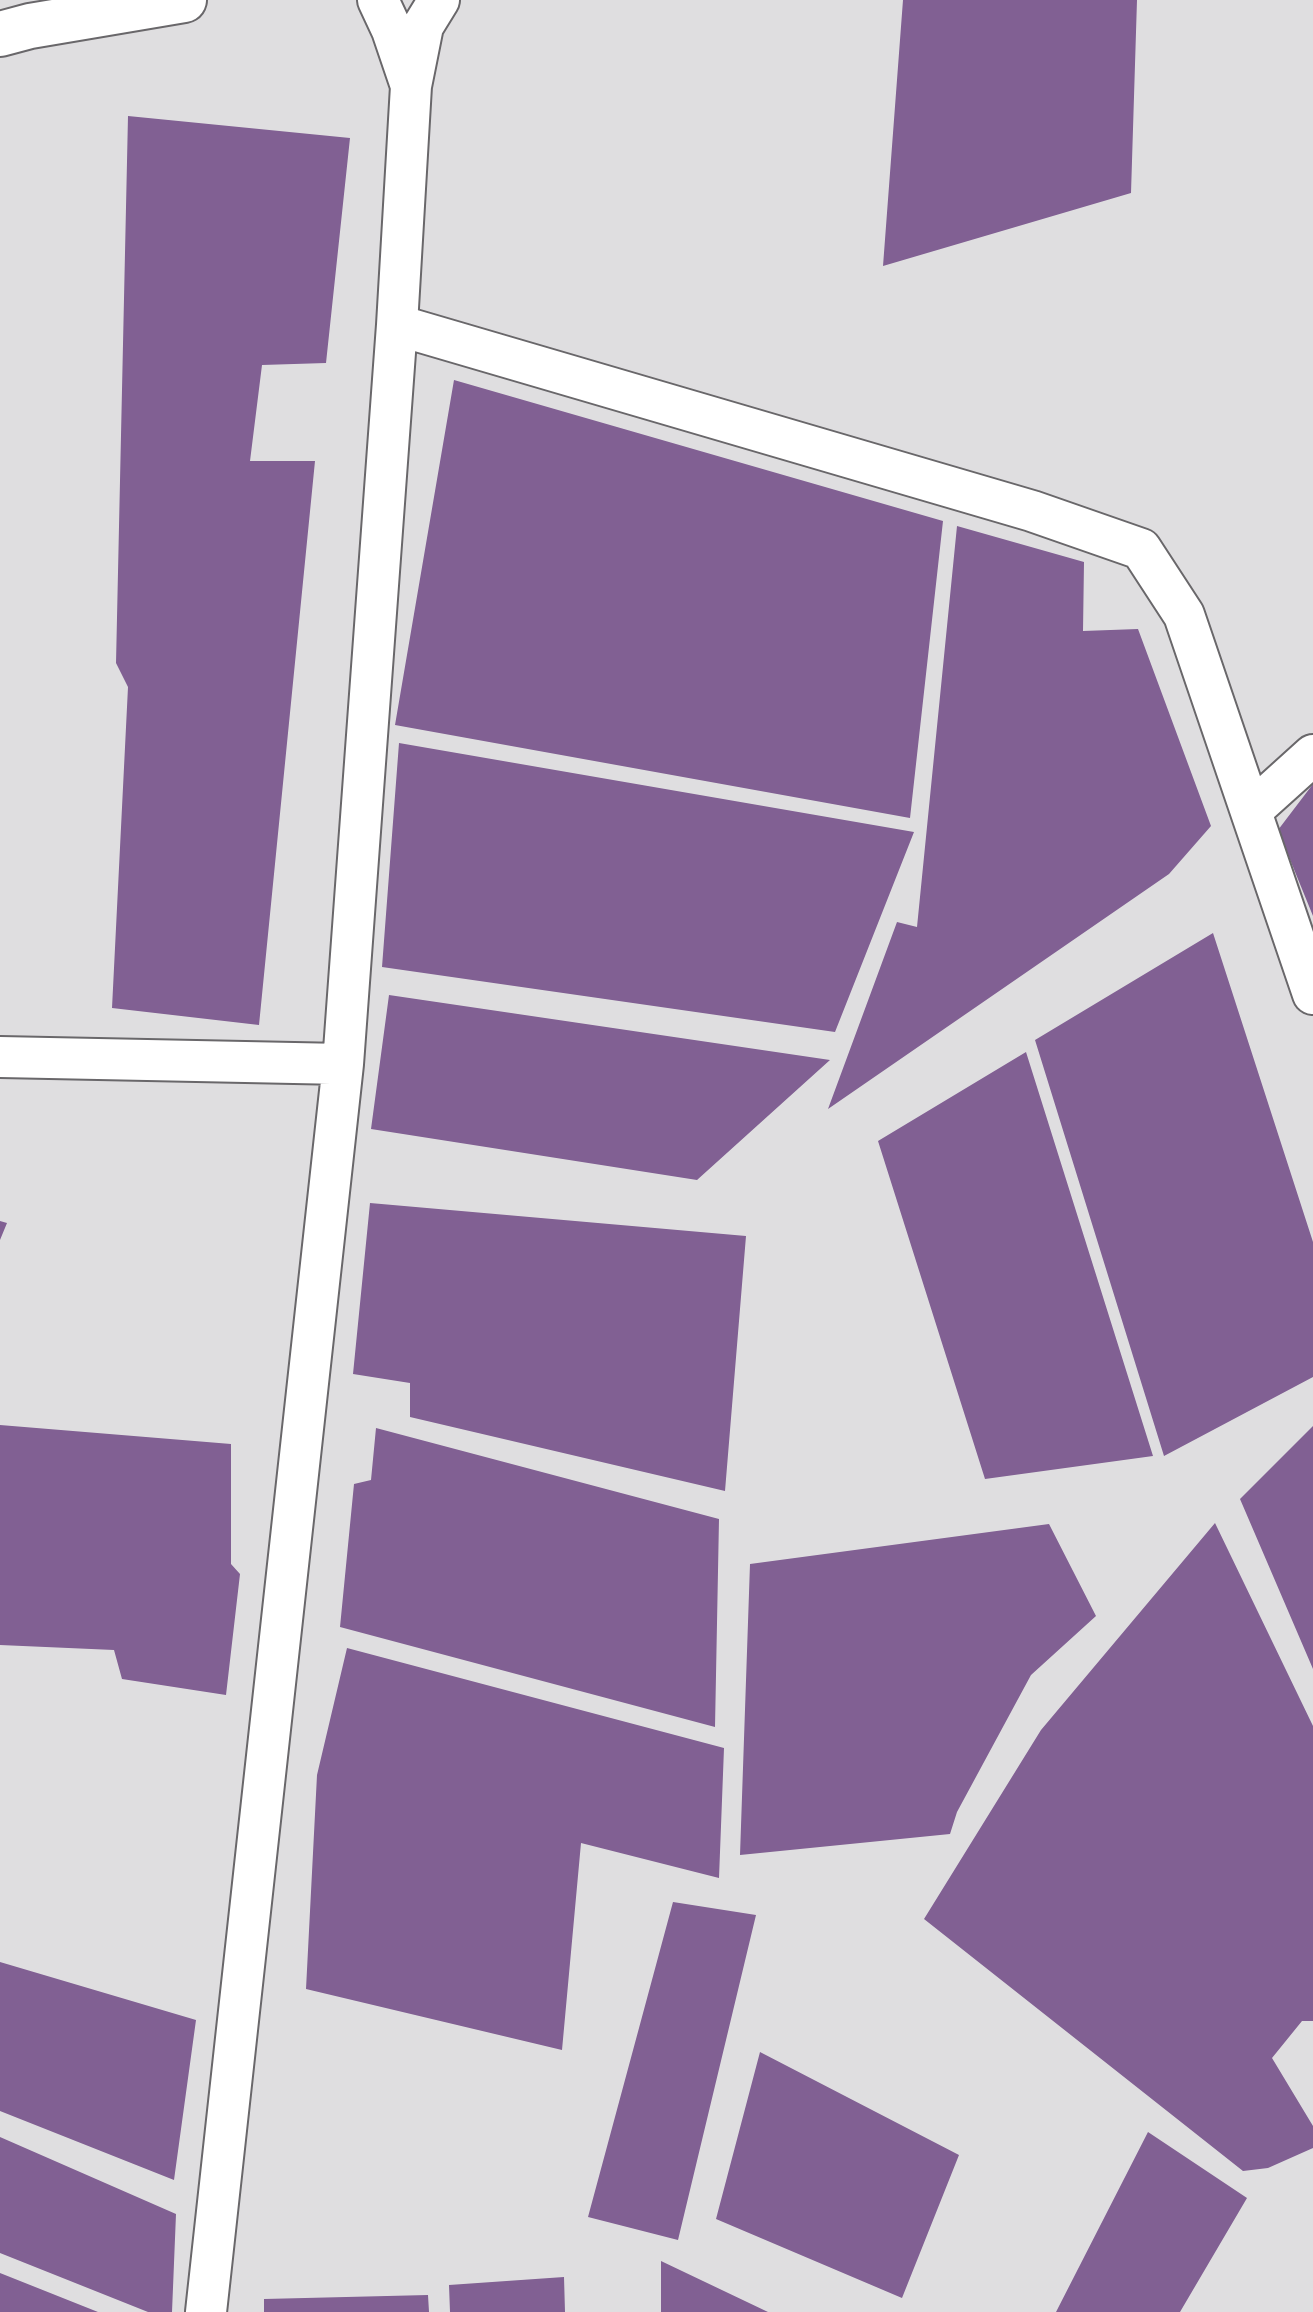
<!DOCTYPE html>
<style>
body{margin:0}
canvas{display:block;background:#dfdee0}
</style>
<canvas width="1313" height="2312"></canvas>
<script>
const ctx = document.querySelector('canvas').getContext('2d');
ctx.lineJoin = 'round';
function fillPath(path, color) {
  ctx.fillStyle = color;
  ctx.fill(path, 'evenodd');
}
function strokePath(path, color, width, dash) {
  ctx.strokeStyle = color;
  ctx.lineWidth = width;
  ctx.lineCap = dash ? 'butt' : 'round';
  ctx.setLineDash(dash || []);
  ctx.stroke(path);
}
const building = new Path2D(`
 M903,0H1137L1131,193L883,266Z
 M128,116L350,138L326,363L262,365L250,461H315L259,1025L112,1008L128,687L116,663Z
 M454,380L943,521L910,818L395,725Z
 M957,526L1084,562L1083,631L1138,629L1211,826L1169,874L828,1109L897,922L917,927Z
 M399,743L914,832L835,1032L382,967Z
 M1313,784V916L1278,830Z
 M1213,933L1313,1242V1377L1164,1456L1035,1040Z
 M389,995L830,1060L697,1180L371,1129Z
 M1026,1052L1153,1456L985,1479L878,1141Z
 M370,1203L746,1236L725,1491L410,1417V1383L353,1374Z
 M0,1221L7,1223L0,1240Z
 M0,1425L231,1444V1564L240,1574L226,1695L122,1679L114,1650L0,1645Z
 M1313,1426V1669L1240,1499Z
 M376,1428L719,1519L715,1727L340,1627L354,1484L371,1480Z
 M1215,1523L1313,1726V2021H1302L1272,2058L1313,2126V2148L1268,2168L1243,2171L924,1919L1041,1730Z
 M1049,1524L1096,1616L1031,1675L957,1812L950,1834L740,1855L750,1564Z
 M347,1648L724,1748L719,1878L581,1843L562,2050L306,1989L317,1775Z
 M673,1902L756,1915L678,2240L588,2217Z
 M0,1962L196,2020L174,2180L0,2111Z
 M760,2052L959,2155L902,2298L716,2219Z
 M1148,2132L1247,2198L1180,2312H1056Z
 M0,2137L176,2214L172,2312H148L0,2253Z
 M661,2261L768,2312H661Z
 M0,2273L98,2312H0Z
 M564,2277L565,2312H450L449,2285Z
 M428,2295L429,2312H264V2299Z`);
const minor = new Path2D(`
 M378,0L392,30L411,86
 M397,325L1032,511L1141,549L1184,615L1313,994
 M1251,811L1313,755
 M0,1057L343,1064
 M206,2312L343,1064L397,325L411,86L423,26L439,0`);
const highway = new Path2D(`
 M0,34L30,26L184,0`);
fillPath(building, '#816093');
strokePath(minor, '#69676a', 44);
strokePath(highway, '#69676a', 48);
strokePath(minor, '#fff', 40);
strokePath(highway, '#fff', 44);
</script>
